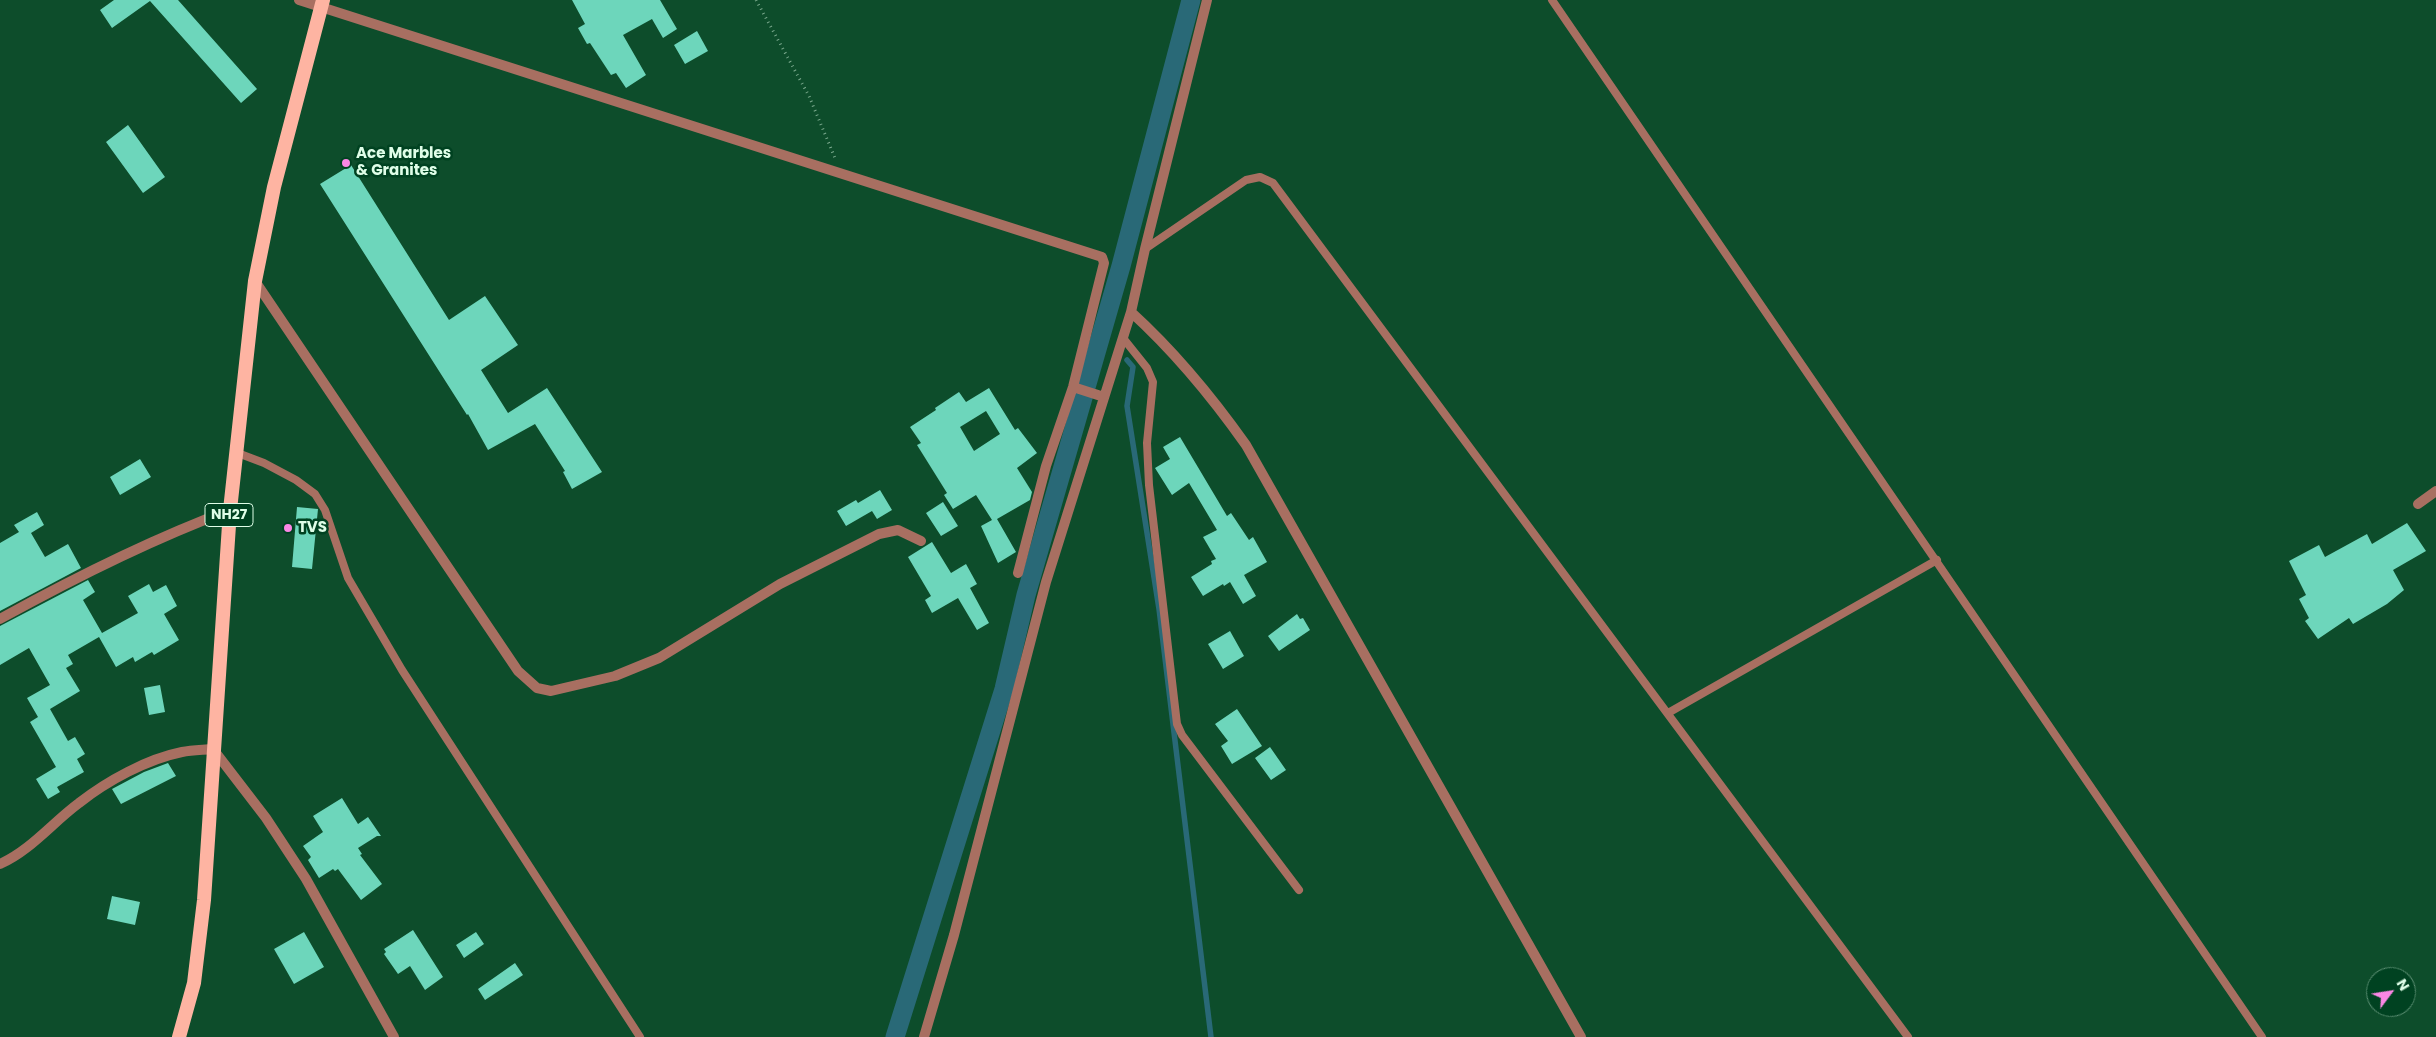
<!DOCTYPE html>
<style>
body{margin:0}
#map{position:relative;width:2436px;height:1037px;overflow:hidden;background:#0d4d2b;font-family:Poppins,sans-serif}
canvas{display:block}
.north{position:absolute;left:2366px;top:967px;width:50px;height:50px;box-sizing:border-box;background:#004221;border:1px solid #598d71;border-radius:50%;rotate:59deg;font-size:14px;font-weight:700;line-height:20px;text-align:center;color:#dffee8}
.north::after{content:'';display:block;margin:auto;width:18px;height:22px;background:#fb87e5;clip-path:polygon(50% 0,100% 100%,50% 72%,0 100%)}
</style>
<div id="map">
<canvas width="2436" height="1037"></canvas>
<div class="north">N</div>
</div>
<script>
const ctx = document.querySelector('canvas').getContext('2d');
ctx.lineJoin = 'round';
function strokePath(path, color, width, dash) {
  ctx.strokeStyle = color;
  ctx.lineWidth = width;
  ctx.lineCap = dash ? 'butt' : 'round';
  ctx.setLineDash(dash || []);
  ctx.stroke(path);
}
function fillPath(path, color) {
  ctx.fillStyle = color;
  ctx.fill(path, 'evenodd');
}
function label(font, color, halo, rows, align = 'center') {
  ctx.font = font + ' Poppins,sans-serif';
  ctx.lineWidth = 5;
  ctx.setLineDash([]);
  ctx.textBaseline = 'middle';
  ctx.strokeStyle = halo;
  ctx.fillStyle = color;
  for (const [text, x, y, turn = 0] of rows) {
    ctx.save();
    ctx.translate(x, y);
    ctx.rotate((+turn || 0) * Math.PI / 180);
    ctx.textAlign = isNaN(turn) ? turn : align;
    if (halo) ctx.strokeText(text, 0, 0);
    ctx.fillText(text, 0, 0);
    ctx.restore();
  }
}
const stream = new Path2D(`
 M1127,360L1133,367L1127,406L1159,609L1211,1037`);
const canal = new Path2D(`
 M895,1037L1004,689L1026,595L1121,266L1191,0`);
const building = new Path2D(`
 M114,0H178L257,89L241,103L150,1L112,28L100,10Z
 M572,0H660L677,29L663,38L652,19L623,35L646,75L626,88L616,73L611,75L590,43L587,44L578,28L585,24Z
 M697,31L708,51L685,64L674,45Z
 M128,125L165,177L143,193L106,142Z
 M351,165L449,320L485,296L518,345L481,370L508,413L547,388L602,472L572,489L563,472L565,471L535,424L488,450L468,414L467,415L320,184Z
 M989,388L1015,430L1018,428L1037,453L1017,468L1032,492L1030,500L997,519L1016,552L998,563L981,526L992,520L976,495L953,509L944,495L947,493L917,445L921,443L910,427L936,410L935,408L959,392L966,402ZM986,411L1000,434L974,451L960,427Z
 M1180,437L1227,516L1231,513L1249,540L1253,537L1267,562L1244,575L1256,596L1243,604L1230,582L1224,586L1223,584L1203,596L1191,577L1212,564L1211,561L1216,559L1203,537L1217,530L1189,483L1172,495L1155,468L1170,459L1163,447Z
 M140,459L151,477L120,495L110,477Z
 M880,490L892,510L877,519L872,511L846,526L837,511L856,500L858,503Z
 M943,502L958,526L941,536L926,513Z
 M297,507L318,509L312,569L292,567Z
 M37,512L44,525L31,533L45,557L68,544L81,568L0,611V543L19,532L14,525Z
 M2407,523L2426,551L2393,570L2404,590L2387,604L2353,624L2349,618L2318,639L2305,621L2309,618L2299,599L2306,595L2289,561L2319,545L2325,557L2367,534L2372,544Z
 M932,542L951,573L966,564L977,584L970,588L989,623L977,630L958,598L932,613L925,600L931,596L908,557Z
 M88,580L95,592L83,600L102,633L138,613L128,596L149,584L153,592L166,585L177,606L164,614L179,640L154,655L152,652L135,662L133,657L116,667L99,637L68,655L73,664L66,668L80,691L50,709L68,741L75,737L85,754L77,759L84,772L57,787L60,792L48,799L36,779L56,767L30,722L38,717L27,698L50,685L29,648L0,665V626Z
 M1297,614L1300,619L1303,618L1310,630L1279,651L1268,636Z
 M1230,631L1244,656L1223,669L1208,644Z
 M160,685L165,712L149,715L144,688Z
 M1237,709L1262,746L1232,764L1221,746L1228,741L1215,724Z
 M1270,747L1286,770L1271,780L1255,758Z
 M168,763L176,776L121,804L112,789L144,772Z
 M342,798L358,824L368,817L381,836H377L358,848L362,854L360,855L382,884L361,900L338,869L335,871L333,869L319,878L308,860L311,857L303,846L323,832L313,816Z
 M112,896L140,902L135,925L107,919Z
 M413,930L443,977L425,990L410,966L398,974L384,954L386,952L384,949Z
 M304,932L324,967L294,984L274,949Z
 M476,932L484,944L464,958L456,945Z
 M515,963L523,975L485,1000L478,989Z`);
const path = new Path2D(`
 M756,0L809,96L835,158`);
const service = new Path2D(`
 M1552,0L2262,1037
 M1145,249L1246,180L1260,177L1273,183L1908,1037
 M1123,338L1147,368L1153,382L1147,443L1149,485L1177,724L1182,735L1299,890
 M235,452L264,463L296,480L315,494L325,510L348,578L402,670L640,1037
 M1668,713L1937,560`);
const minor = new Path2D(`
 M299,0L1102,257L1104,263L1073,387L1046,466L1018,573
 M255,281L518,671L537,688L551,691L615,676L659,658L780,584L879,534L898,530L921,541
 M1131,312C1175,352 1212,397 1246,445L1581,1037
 M1073,387L1104,397
 M2418,504L2436,491
 M0,619C74,578 150,540 230,510
 M0,864C31,850 52,823 79,803C107,781 147,759 182,752C192,750 203,750 213,749L266,818L306,879L394,1037
 M924,1037L954,935L1046,582L1131,312L1145,249L1207,0`);
const trunk = new Path2D(`
 M179,1037L194,983L204,900L230,510L255,281L274,187L323,0`);
const markers = [
 [346,163,5,"#fb87e5"],
 [288,528,5,"#fb87e5"]
];
const shields = [
 [229,515,48]
];
const shieldNames = [
 ["NH27",229,515]
];
const poiNames = [
 ["Ace Marbles",356,154],
 ["& Granites",356,171],
 ["TVS",298,528]
];
strokePath(stream, '#296977', 5.5);
strokePath(canal, '#296977', 19);
fillPath(building, '#6dd6bb');
strokePath(path, '#7aa98d', 3, [1, 4]);
strokePath(service, '#a86f61', 8);
strokePath(minor, '#a86f61', 10);
strokePath(trunk, '#feb4a2', 14);
for (const [x, y, r, color] of markers) {
  const dot = new Path2D();
  dot.arc(x, y, r, 0, 2 * Math.PI);
  ctx.fillStyle = color;
  ctx.fill(dot);
  strokePath(dot, '#004221', 2);
}
for (const [x, y, w] of shields) {
  const box = new Path2D();
  box.roundRect(x - w / 2, y - 11.5, w, 23, 4);
  ctx.fillStyle = '#004221';
  ctx.fill(box);
  strokePath(box, '#dffee8', 1);
}
label('bold 14px', '#dffee8', null, shieldNames);
label('bold 15px', '#dffee8', '#004221', poiNames, 'left');
</script>
